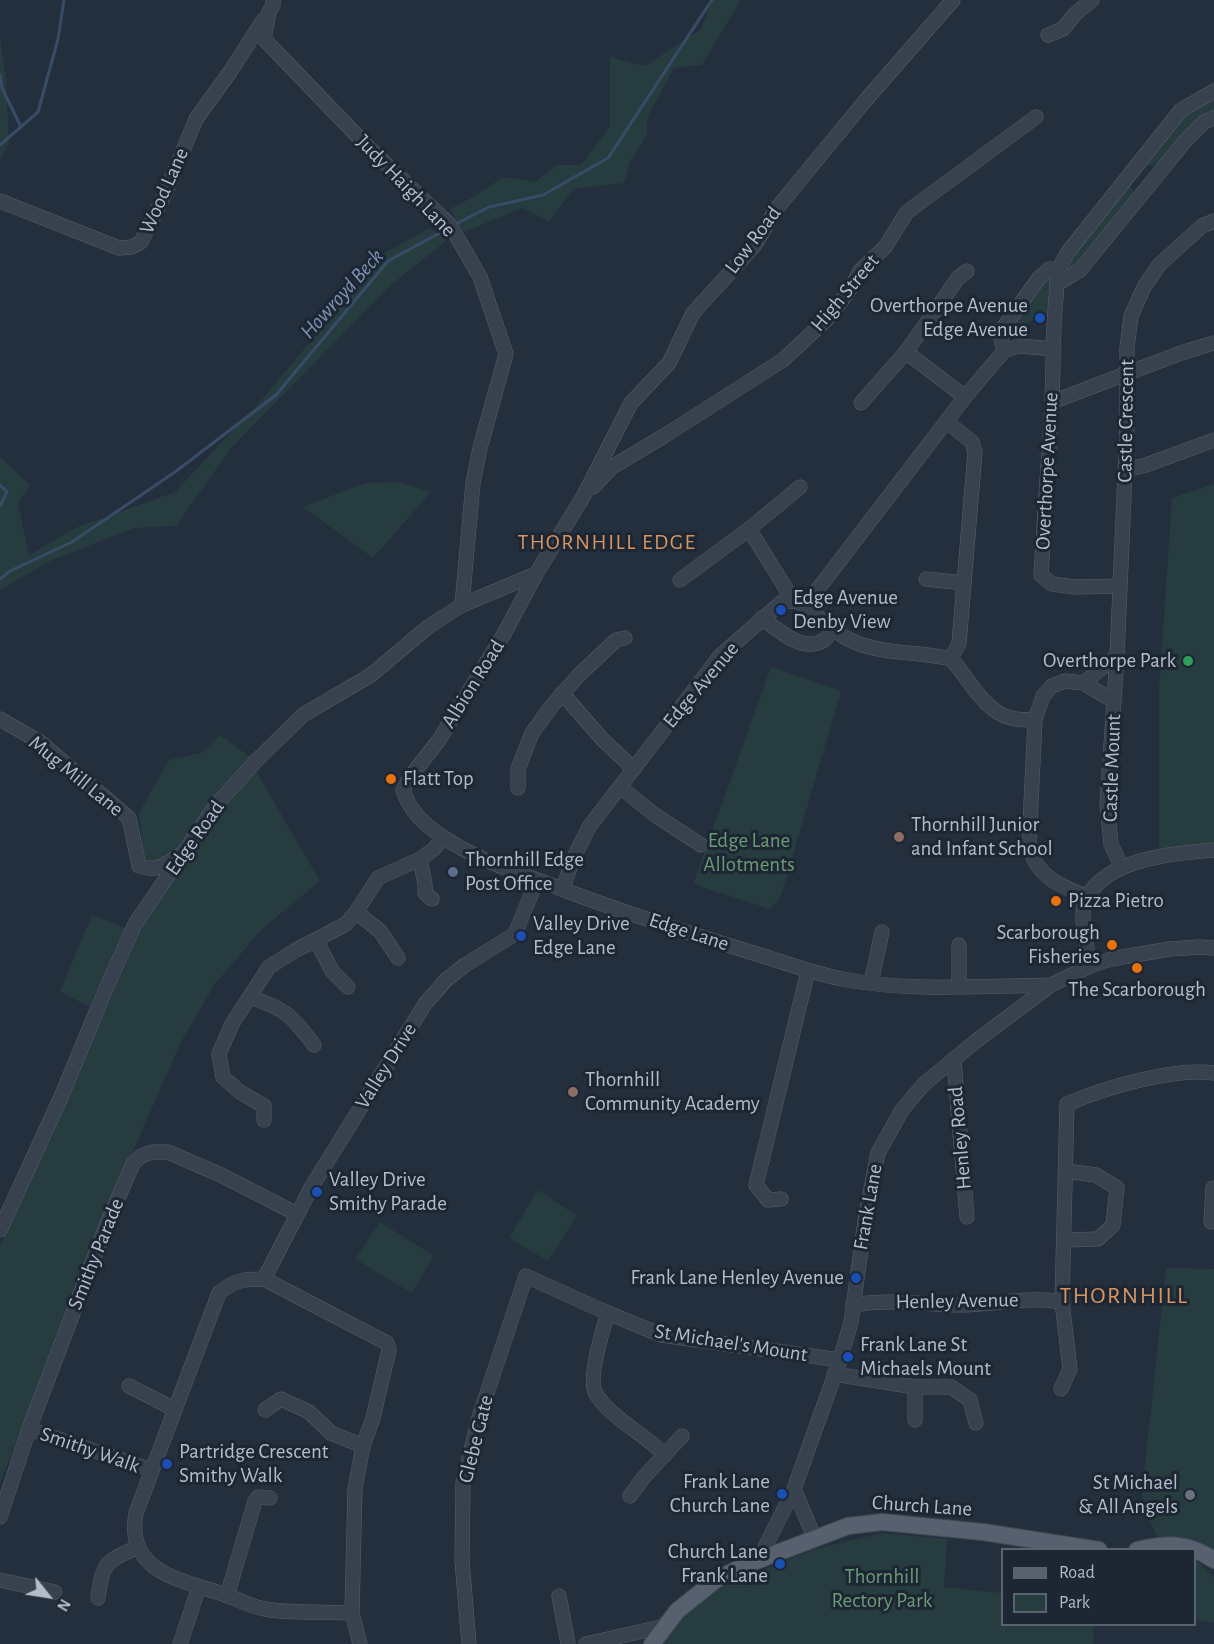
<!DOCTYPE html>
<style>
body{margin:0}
#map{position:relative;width:1214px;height:1644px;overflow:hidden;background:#242f3e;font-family:"Alegreya Sans",sans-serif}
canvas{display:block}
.legend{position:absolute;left:1001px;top:1548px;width:195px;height:78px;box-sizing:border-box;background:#1d2633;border:2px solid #59626f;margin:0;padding:8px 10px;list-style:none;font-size:18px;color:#b4bcc9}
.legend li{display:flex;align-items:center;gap:12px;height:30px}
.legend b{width:30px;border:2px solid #59626f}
.north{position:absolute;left:18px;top:1566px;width:60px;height:60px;-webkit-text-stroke:4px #1d2633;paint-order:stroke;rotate:120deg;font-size:16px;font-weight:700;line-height:24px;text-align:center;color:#b4bcc9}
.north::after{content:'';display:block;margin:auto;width:21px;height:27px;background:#b4bcc9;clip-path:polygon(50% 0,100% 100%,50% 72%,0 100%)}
</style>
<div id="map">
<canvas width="1214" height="1644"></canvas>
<ul class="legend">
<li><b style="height:8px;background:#56606e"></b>Road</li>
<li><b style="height:16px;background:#263c3f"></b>Park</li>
</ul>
<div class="north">N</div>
</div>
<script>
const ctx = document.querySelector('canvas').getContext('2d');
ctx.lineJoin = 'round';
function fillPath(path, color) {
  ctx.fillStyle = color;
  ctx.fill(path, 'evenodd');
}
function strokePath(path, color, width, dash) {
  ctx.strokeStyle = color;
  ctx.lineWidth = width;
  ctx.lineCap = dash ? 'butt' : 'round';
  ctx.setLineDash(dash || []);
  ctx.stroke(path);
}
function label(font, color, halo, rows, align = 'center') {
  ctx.font = font + ' "Alegreya Sans",sans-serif';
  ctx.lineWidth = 6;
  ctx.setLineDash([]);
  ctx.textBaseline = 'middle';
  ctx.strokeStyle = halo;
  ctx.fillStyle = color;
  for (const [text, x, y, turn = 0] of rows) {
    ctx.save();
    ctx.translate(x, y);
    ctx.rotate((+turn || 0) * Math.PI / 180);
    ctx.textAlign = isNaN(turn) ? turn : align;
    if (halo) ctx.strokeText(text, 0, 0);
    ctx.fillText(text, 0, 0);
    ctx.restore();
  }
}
const green = new Path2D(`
 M712,0H741L702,65L674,68L647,118V134L630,162L624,183L574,189L549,222L523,208L464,232L450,209L475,196L503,177L535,182L557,165H581L610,126V57L645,66L701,29Z
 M0,38L6,81L9,143L0,159Z
 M1214,98V113L1177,141L1154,167L1147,165L1148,161L1186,112Z
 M1129,186L1134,191L1131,198L1081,256L1077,266L1071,268L1066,263L1124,189Z
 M430,228L446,241L391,285L231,448L176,526L134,528L52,560L0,590V457L30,485L18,504L29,555L78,527L175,492L265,396L383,254Z
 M1052,275L1053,279L1047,317L1035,314V318L1012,339L1006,340V332L1045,278Z
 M400,482L431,492L373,558L303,507L365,483Z
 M1214,484V850L1159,856V691L1172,498Z
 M771,667L841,691L781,896L770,909L693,884Z
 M220,735L250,757C237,772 221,787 209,803C190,832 185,862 144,863L139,813L169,760L203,752Z
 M256,771L320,881L262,929L215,984L182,1040L130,1158L0,1483V1246L17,1204L73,1084L146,918L221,808Z
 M92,915L125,928L89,1007L60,991Z
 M538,1190L577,1216L548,1261L509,1238Z
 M380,1222L434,1256L412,1293L355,1259Z
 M1166,1268L1214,1269V1556L1159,1540L1151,1524L1142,1494Z
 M882,1533L947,1539L944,1587L1002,1593V1624L1094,1625L1093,1644H663L684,1613L725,1585L815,1549Z
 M1194,1558L1214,1577V1623L1195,1619Z`);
const stream = new Path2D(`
 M0,75L2,88L21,127
 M0,145L38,112L58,39L64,0
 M454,225L489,207L543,195L608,158L712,0
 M0,485L7,492L0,506
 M0,579L10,571L72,542L175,472L276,395L388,261L449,228`);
const minor = new Path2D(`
 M273,0V5L269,12L264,39L367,146L450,225L480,277L506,354L480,448L473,483L462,605
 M953,0L865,101L777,208L754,246L693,313L669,363L631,403L583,497L536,574L504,634L439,740L410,777L403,790C410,812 425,825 443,837C480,862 524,874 564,890C625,913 688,933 750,952C781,961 810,973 842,979C910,992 982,986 1051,985
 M1048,35L1063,29L1075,14L1092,0
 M0,201L119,248L132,247L141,242L165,194L196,119L230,72L264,19
 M1057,284L1080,270L1186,140L1204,122L1214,118
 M1004,351L1000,335L1003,328L1039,278L1049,269L1058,270
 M965,397L906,352L958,278L967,271
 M1052,402L1181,353L1214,343
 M861,403L906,352
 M1125,470L1146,465L1214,440
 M593,487L612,467L664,436L783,360L827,319L849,291L860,271L885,247L907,212L1036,117
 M749,529L793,600
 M926,579L964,583
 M680,580L749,529L800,487
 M1120,586L1075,587L1052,584L1041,575L1052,402L1054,324L1058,270L1068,252L1181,110L1214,91
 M805,606C819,617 834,632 850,640C881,655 918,651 951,659L959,643L975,452L972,442L947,422
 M762,618C777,629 803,654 824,640C828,637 831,632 834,628
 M951,659C969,678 983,711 1011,718C1018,720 1027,720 1035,720
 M1083,683L1117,656
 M562,693L603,740L634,769
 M0,719L40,742L129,818L139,866C157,872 163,866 178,856
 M620,787L655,815L701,845
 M518,788V769L532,733L554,703L579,675L616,640L625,638
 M420,859L425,884V893L432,899
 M1122,868L1111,844L1107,804L1117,656L1127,428V348L1131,316L1144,287L1159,265L1202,226L1214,221
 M563,889L572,861L589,827L720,656L782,602L797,601L805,606L965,397L1004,351L1019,346L1054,349
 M1088,897C1060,886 1036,877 1029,845L1035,720L1043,696L1052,686L1065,681L1083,683L1114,701
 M356,912L380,931L398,958
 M316,940L332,971L348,987
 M959,945V986
 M1090,966C1088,950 1080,920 1084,906C1097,859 1174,853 1214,850
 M871,983L882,932
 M250,997C287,1010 291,1015 314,1045
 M954,1060L967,1217
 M264,1120V1106L240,1092L223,1077L219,1054L232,1024L269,967L296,950L346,924L356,912L378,878L420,859L434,849L443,837
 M781,1199L768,1200L756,1185L808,971
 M1211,1222L1213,1188
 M0,1230L61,1097L105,991L135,924L216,805L256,761L303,715L371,675L428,627L462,605L536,574
 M1064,1240L1098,1239L1113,1225L1117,1188L1096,1175L1066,1171
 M264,1279L312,1186L425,1004L446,980L465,965L515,934L537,880
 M1062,1302L1067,1104C1104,1088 1174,1067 1214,1073
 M853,1305C890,1298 927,1305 964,1305C997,1304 1029,1296 1062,1302L1070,1369L1061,1389
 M608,1313C603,1329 588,1377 595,1392C608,1417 645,1434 665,1455
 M834,1374L915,1387H951L970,1400L976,1423
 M129,1386L174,1409
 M915,1387V1420
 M265,1410L281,1399L309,1412L331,1433L363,1446
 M29,1429L152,1470
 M794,1489L815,1539
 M630,1496L644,1477L682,1436
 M0,1517L29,1429L108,1221L133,1164L141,1156L152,1152H168L221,1175L297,1214
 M758,1561L794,1489L840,1360L851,1322L866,1214L878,1153L902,1110L924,1084L976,1041L1051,985L1090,966L1111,959L1170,949L1200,947L1214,948
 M0,1580L55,1592
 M227,1596L255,1501L258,1497L270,1498
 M559,1596L568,1644
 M98,1598C103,1562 105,1562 138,1547
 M352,1613C324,1611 293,1614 265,1609C251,1607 239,1600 226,1595C182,1580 125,1573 136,1513L219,1293C234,1280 245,1279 264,1279L387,1343L389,1350L373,1418L363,1446L355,1489L352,1613L360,1644
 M180,1644L199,1587
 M469,1644L462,1561L463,1483L479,1417L526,1276L601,1310L661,1335L840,1360
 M586,1644L665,1626`);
const major = new Path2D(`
 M1137,1550C1168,1543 1187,1542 1214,1560
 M652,1644L677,1611L717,1579L748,1564L848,1526L882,1522L983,1532L1099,1550`);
const markers = [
 [1040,318,6,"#1a4fb4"],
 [781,610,6,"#1a4fb4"],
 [1188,661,6,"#2e9e5b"],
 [391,779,6,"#e8710a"],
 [899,837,6,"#8d6e63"],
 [453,872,6,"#5c6f8a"],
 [1056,901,6,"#e8710a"],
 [521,936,6,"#1a4fb4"],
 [1112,945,6,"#e8710a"],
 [1137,968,6,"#e8710a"],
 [573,1092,6,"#8d6e63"],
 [317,1192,6,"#1a4fb4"],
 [856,1278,6,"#1a4fb4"],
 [848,1357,6,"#1a4fb4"],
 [167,1464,6,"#1a4fb4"],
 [782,1494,6,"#1a4fb4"],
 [1190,1495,6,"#6b7280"],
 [780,1564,6,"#1a4fb4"]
];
const streetNames = [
 ["Judy Haigh Lane",406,186,46],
 ["Wood Lane",164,191,-66],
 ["Low Road",753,240,-53],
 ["High Street",845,293,-50],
 ["Castle Crescent",1126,421,-89],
 ["Overthorpe Avenue",1047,471,-87],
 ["Albion Road",473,684,-58],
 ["Edge Avenue",701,685,-50],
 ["Castle Mount",1112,768,-88],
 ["Mug Mill Lane",76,776,39],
 ["Edge Road",195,838,-55],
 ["Edge Lane",689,932,18],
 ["Valley Drive",386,1066,-58],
 ["Henley Road",960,1138,-95],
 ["Frank Lane",868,1207,-80],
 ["Smithy Parade",96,1254,-68],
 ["Henley Avenue",957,1301,-1],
 ["St Michael's Mount",731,1343,9],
 ["Glebe Gate",476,1439,-76],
 ["Smithy Walk",90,1450,19],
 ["Church Lane",922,1506,4]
];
const poiNames = [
 ["Overthorpe Avenue",1028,306,"right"],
 ["Edge Avenue",1028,330,"right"],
 ["Edge Avenue",793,598],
 ["Denby View",793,622],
 ["Overthorpe Park",1176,661,"right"],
 ["Flatt Top",403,779],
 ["Thornhill Junior",911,825],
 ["and Infant School",911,849],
 ["Thornhill Edge",465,860],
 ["Post Office",465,884],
 ["Pizza Pietro",1068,901],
 ["Valley Drive",533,924],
 ["Edge Lane",533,948],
 ["Scarborough",1100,933,"right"],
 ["Fisheries",1100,957,"right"],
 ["The Scarborough",1137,990,"center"],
 ["Thornhill",585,1080],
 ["Community Academy",585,1104],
 ["Valley Drive",329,1180],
 ["Smithy Parade",329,1204],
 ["Frank Lane Henley Avenue",844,1278,"right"],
 ["Frank Lane St",860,1345],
 ["Michaels Mount",860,1369],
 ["Partridge Crescent",179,1452],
 ["Smithy Walk",179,1476],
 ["Frank Lane",770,1482,"right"],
 ["Church Lane",770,1506,"right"],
 ["St Michael",1178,1483,"right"],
 ["& All Angels",1178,1507,"right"],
 ["Church Lane",768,1552,"right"],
 ["Frank Lane",768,1576,"right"]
];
const parkNames = [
 ["Edge Lane",749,841],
 ["Allotments",749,865],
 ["Thornhill",882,1577],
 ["Rectory Park",882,1601]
];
const waterNames = [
 ["Howroyd Beck",342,294,-48]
];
const neighbourhoodNames = [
 ["THORNHILL EDGE",607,542]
];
const quarterNames = [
 ["THORNHILL",1124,1296]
];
fillPath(green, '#263c3f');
strokePath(stream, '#394c67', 3);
strokePath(minor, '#565f6c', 15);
strokePath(major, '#414a57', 18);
strokePath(minor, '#38414e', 14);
strokePath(major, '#56606e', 16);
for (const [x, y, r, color] of markers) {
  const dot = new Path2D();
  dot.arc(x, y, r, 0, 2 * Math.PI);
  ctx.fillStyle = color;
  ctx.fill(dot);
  strokePath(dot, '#1d2633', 2);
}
label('21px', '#b4bcc9', '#1d2633', streetNames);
label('21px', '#b4bcc9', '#1d2633', poiNames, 'left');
label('21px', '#6b9a76', '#1d2633', parkNames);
label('italic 22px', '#7c92b1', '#1d2633', waterNames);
ctx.letterSpacing = '1.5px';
label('22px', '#d59563', '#1d2633', neighbourhoodNames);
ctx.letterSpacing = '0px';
ctx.letterSpacing = '1.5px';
label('24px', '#d59563', '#1d2633', quarterNames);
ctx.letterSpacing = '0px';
</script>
